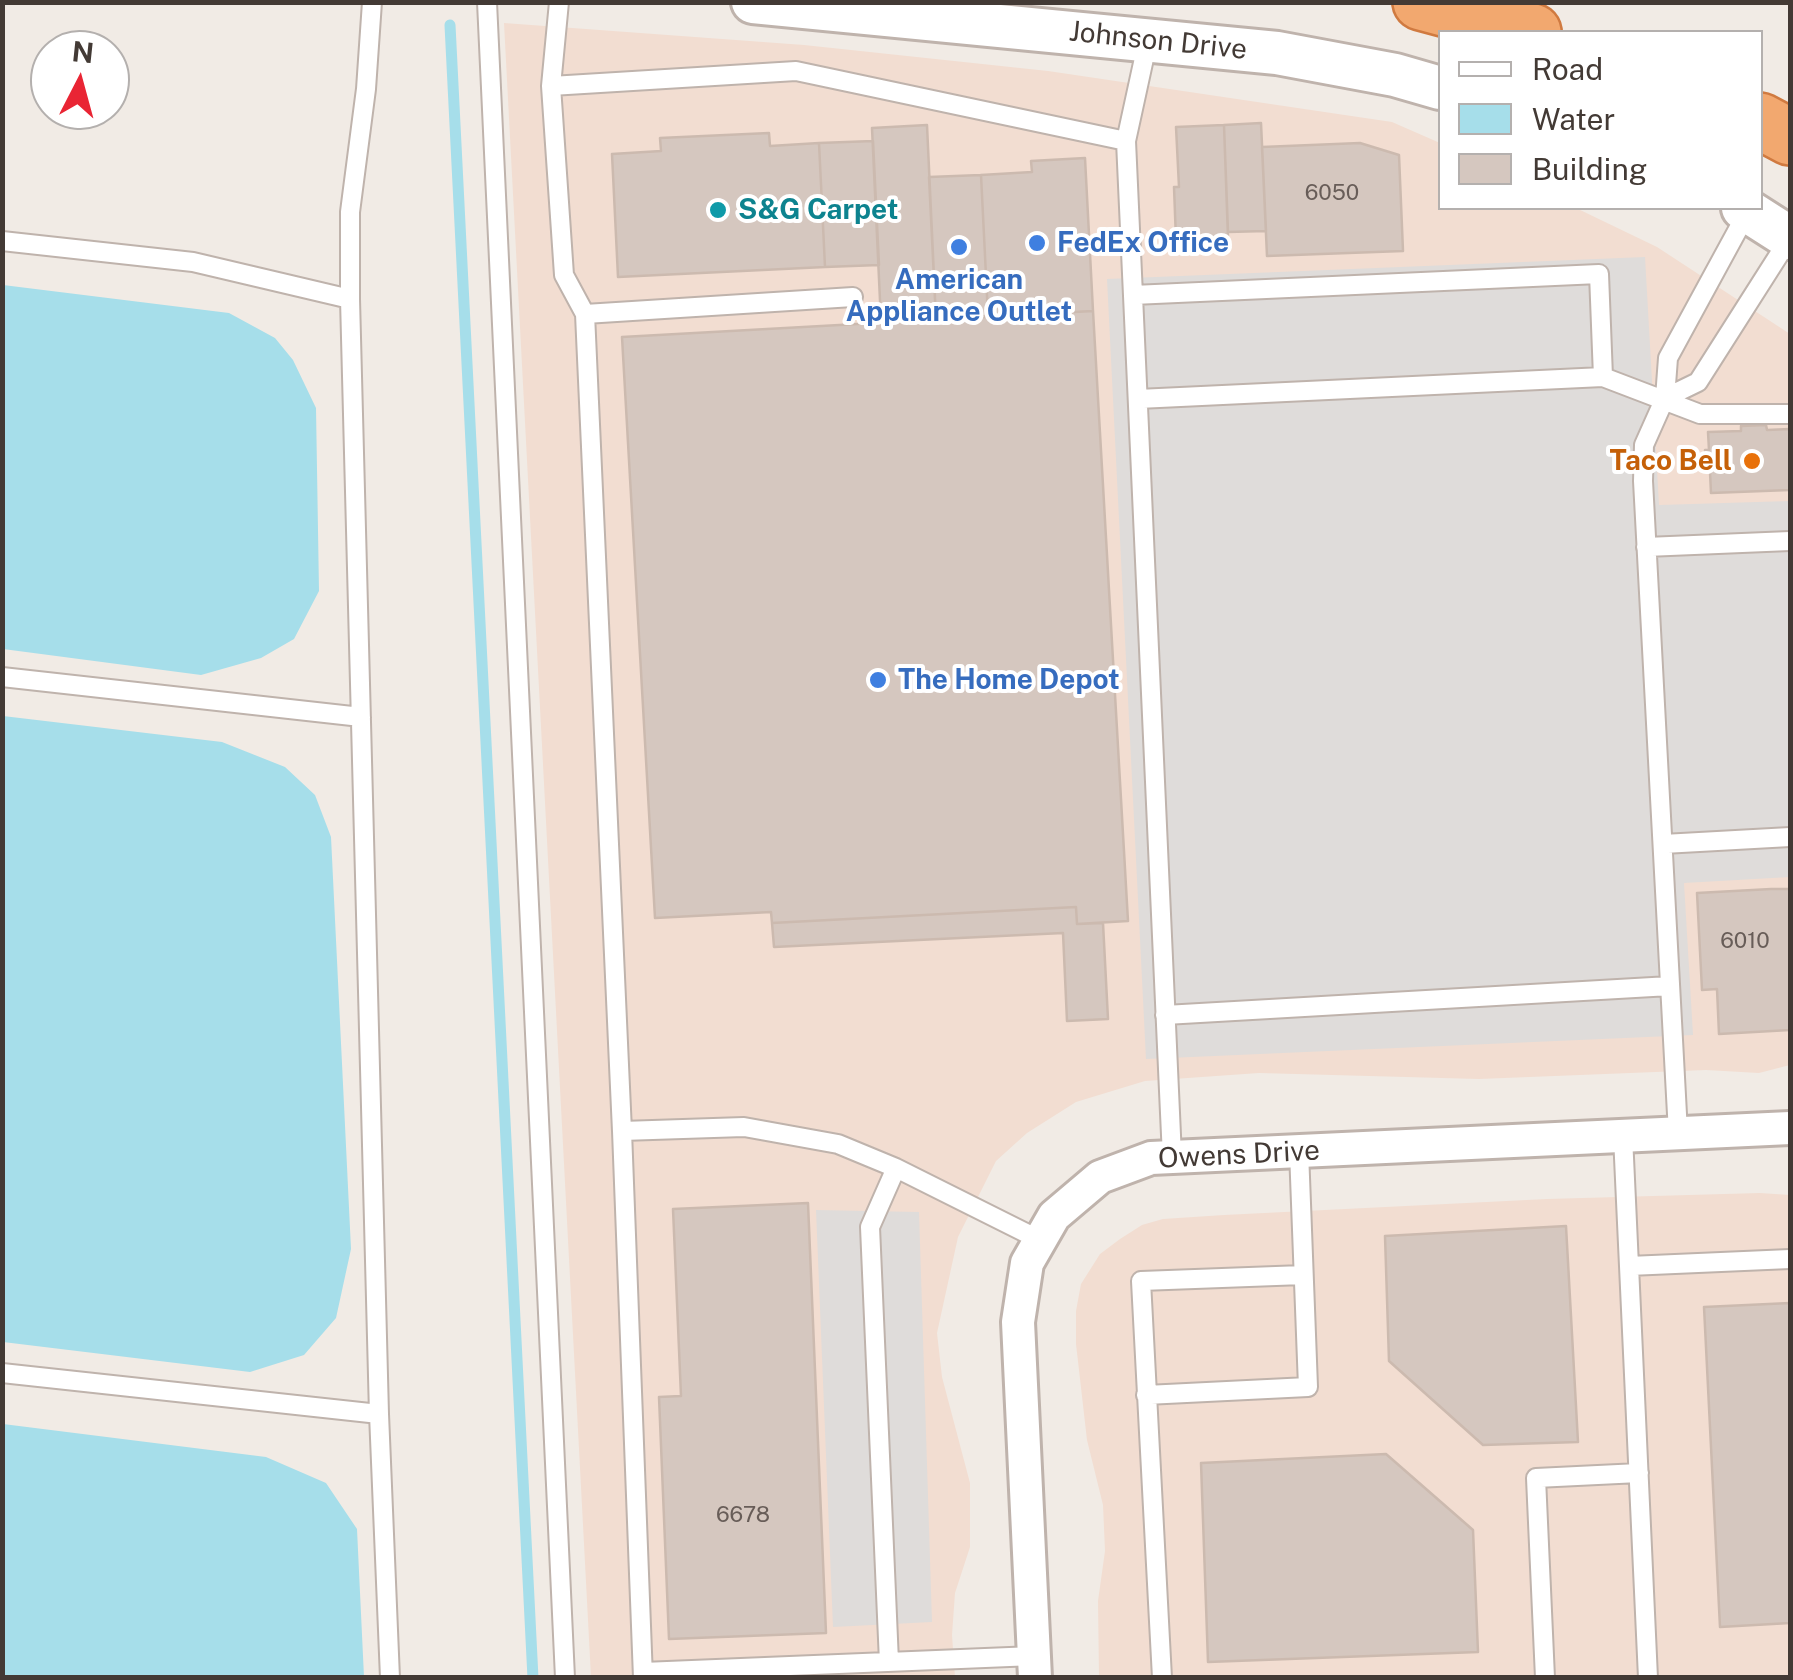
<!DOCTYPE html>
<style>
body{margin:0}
#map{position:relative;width:1793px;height:1680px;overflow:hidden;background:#f1ebe5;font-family:"Public Sans",sans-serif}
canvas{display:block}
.frame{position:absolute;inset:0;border:5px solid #433a35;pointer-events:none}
.legend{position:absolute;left:1438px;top:30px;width:325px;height:180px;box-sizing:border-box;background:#fff;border:2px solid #b4b0ae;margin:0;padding:12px 18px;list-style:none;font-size:30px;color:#433a35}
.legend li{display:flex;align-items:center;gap:20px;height:50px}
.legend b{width:50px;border:2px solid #b4b0ae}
.north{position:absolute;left:30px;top:30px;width:100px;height:100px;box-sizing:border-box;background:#fff;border:2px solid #b4b0ae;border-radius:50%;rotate:6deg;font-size:28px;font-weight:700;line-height:40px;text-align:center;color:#433a35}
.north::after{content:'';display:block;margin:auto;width:35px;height:45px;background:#e92534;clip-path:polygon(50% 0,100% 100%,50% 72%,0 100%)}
</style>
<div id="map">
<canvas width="1793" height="1680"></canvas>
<div class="frame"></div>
<ul class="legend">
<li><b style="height:12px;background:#fff"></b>Road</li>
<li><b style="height:28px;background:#a6deea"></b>Water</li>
<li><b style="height:28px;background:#d5c7bf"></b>Building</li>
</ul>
<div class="north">N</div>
</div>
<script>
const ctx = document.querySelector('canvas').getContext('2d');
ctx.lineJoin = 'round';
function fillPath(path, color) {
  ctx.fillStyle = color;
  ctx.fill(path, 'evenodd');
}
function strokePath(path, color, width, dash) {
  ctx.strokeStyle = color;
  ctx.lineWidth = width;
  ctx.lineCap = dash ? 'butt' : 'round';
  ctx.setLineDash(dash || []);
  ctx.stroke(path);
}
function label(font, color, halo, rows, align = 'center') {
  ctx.font = font + ' "Public Sans",sans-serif';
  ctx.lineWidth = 8;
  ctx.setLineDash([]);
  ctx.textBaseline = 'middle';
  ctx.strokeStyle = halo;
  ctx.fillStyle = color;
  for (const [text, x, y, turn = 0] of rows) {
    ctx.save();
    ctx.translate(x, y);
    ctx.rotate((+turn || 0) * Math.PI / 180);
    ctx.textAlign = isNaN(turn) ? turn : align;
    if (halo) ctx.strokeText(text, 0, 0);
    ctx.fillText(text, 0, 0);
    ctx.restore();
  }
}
const commercial = new Path2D(`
 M504,23L804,45L1048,71L1392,122L1440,143V208H1576L1657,247L1790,334V1065L1759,1073L1706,1070L1479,1079L1259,1073L1145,1081L1076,1102L1027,1133L996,1161L958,1237L937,1333L942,1377L970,1483V1547L955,1593L952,1635L955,1677H591Z
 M1760,1193L1790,1195V1677H1099L1098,1601L1105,1551L1103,1505L1087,1440L1076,1344V1311L1081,1284L1100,1254L1120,1239L1142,1225L1163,1219L1224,1215L1547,1199Z`);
const parking = new Path2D(`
 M1645,257L1659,505L1790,501V877L1684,883L1693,1035L1146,1059L1107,279Z
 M816,1210L919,1212L932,1622L833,1627Z`);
const water = new Path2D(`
 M3,285L229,313L275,338L293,360L316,408L319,591L294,639L261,658L201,675L3,649Z
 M3,716L222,742L285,767L315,795L331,837L351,1249L336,1318L304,1355L250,1372L3,1342Z
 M3,1424L266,1457L326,1483L357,1529L364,1677H3Z`);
const stream = new Path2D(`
 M450,25L533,1678`);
const building = new Path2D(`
 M1261,123L1266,231L1228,232L1224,125Z
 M927,125L936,320L881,322L872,128Z
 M1224,125L1228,238L1176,240L1174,187H1179L1176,127Z
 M769,133L770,146L819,143L825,267L618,277L612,154L661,151L660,138Z
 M873,141L879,265L825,267L819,143Z
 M1360,143L1399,155L1403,251L1267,256L1262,147Z
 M1085,158L1093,311L988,316L981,175L1032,172L1031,161Z
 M981,175L988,316L936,320L929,177Z
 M1093,311L1128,921L1077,924L1076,907L772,923L771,912L655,918L622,337Z
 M1766,425L1767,430L1790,429V490L1711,493L1710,472H1706V461L1705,450H1709L1708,432L1741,431V426Z
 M1771,889H1790V1030L1719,1034L1717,989L1702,990L1697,893Z
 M1076,907L1077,924L1103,923L1108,1019L1067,1021L1063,933L774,947L772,923Z
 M808,1203L826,1633L669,1639L659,1397L681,1396L673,1209Z
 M1566,1226L1578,1442L1483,1445L1389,1361L1385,1236Z
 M1790,1303V1623L1720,1627L1704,1307Z
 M1386,1454L1473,1530L1478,1652L1208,1662L1201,1463Z`);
const service = new Path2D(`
 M487,2L565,1678
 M559,2L551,86L564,275L585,314L622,1131L744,1127L838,1144L896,1168L1040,1240
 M1148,40L1126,141L1172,1157
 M551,86L796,71L1126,141
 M1748,211L1668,358L1665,398L1698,382L1789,239
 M2,241L193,262L350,299L379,1414L390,1678
 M1133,295L1599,274L1603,377
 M350,299V212L366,89L372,2
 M585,314L853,297
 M1665,398L1644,445L1643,481L1678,1133
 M1138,399L1603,377L1700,414H1790
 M1646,547L1790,541
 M2,677L361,717
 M1663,844L1790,837
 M1165,1015L1670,986
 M622,1131L643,1678
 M1623,1136L1648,1678
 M1629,1266L1790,1259
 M2,1373L379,1414
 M1146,1395L1308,1387L1299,1151
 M889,1662L870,1227L896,1168
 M643,1672L1034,1656
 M1162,1678L1141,1281L1303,1275
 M1545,1678L1536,1478L1639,1473`);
const minor = new Path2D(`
 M1035,1678L1018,1322L1027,1263L1054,1216L1100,1177L1151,1158L1790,1128`);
const tertiary = new Path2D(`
 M753,2L1277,53L1395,75L1440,88
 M1743,208L1790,238`);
const motorway = new Path2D(`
 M1421,2L1533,32
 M1760,121L1790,137`);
const markers = [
 [718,210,10,"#0f9aa8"],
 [1037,243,10,"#3f7fe0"],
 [959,247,10,"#3f7fe0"],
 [1752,461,10,"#e8710a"],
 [878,680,10,"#3f7fe0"]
];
const numberNames = [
 ["6050",1332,193],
 ["6010",1745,941],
 ["6678",743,1515]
];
const streetNames = [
 ["Johnson Drive",1158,41,6],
 ["Owens Drive",1239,1155,-3]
];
const cultureNames = [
 ["S&G Carpet",738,210]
];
const shopNames = [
 ["FedEx Office",1057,243],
 ["American",959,280,"center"],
 ["Appliance Outlet",959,312,"center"],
 ["The Home Depot",898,680]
];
const foodNames = [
 ["Taco Bell",1732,461]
];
fillPath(commercial, '#f2ddd1');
fillPath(parking, '#dfdcda');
fillPath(water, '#a6deea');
strokePath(stream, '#a6deea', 11);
fillPath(building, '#d5c7bf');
strokePath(building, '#ccbaaf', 2.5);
strokePath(service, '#bfb3ac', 22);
strokePath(minor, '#bfb3ac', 38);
strokePath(tertiary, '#bfb3ac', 48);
strokePath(motorway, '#d07a40', 60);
strokePath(service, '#fff', 18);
strokePath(minor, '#fff', 32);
strokePath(tertiary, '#fff', 42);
strokePath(motorway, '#f2a86f', 55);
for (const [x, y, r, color] of markers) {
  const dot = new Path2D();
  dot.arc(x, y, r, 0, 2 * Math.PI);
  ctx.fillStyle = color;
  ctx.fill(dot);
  strokePath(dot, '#fff', 4);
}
label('22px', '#685d58', null, numberNames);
label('28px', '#433a35', '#fff', streetNames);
label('bold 28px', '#0d838f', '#fff', cultureNames, 'left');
label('bold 28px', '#366cbe', '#fff', shopNames, 'left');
label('bold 28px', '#c56008', '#fff', foodNames, 'right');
</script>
